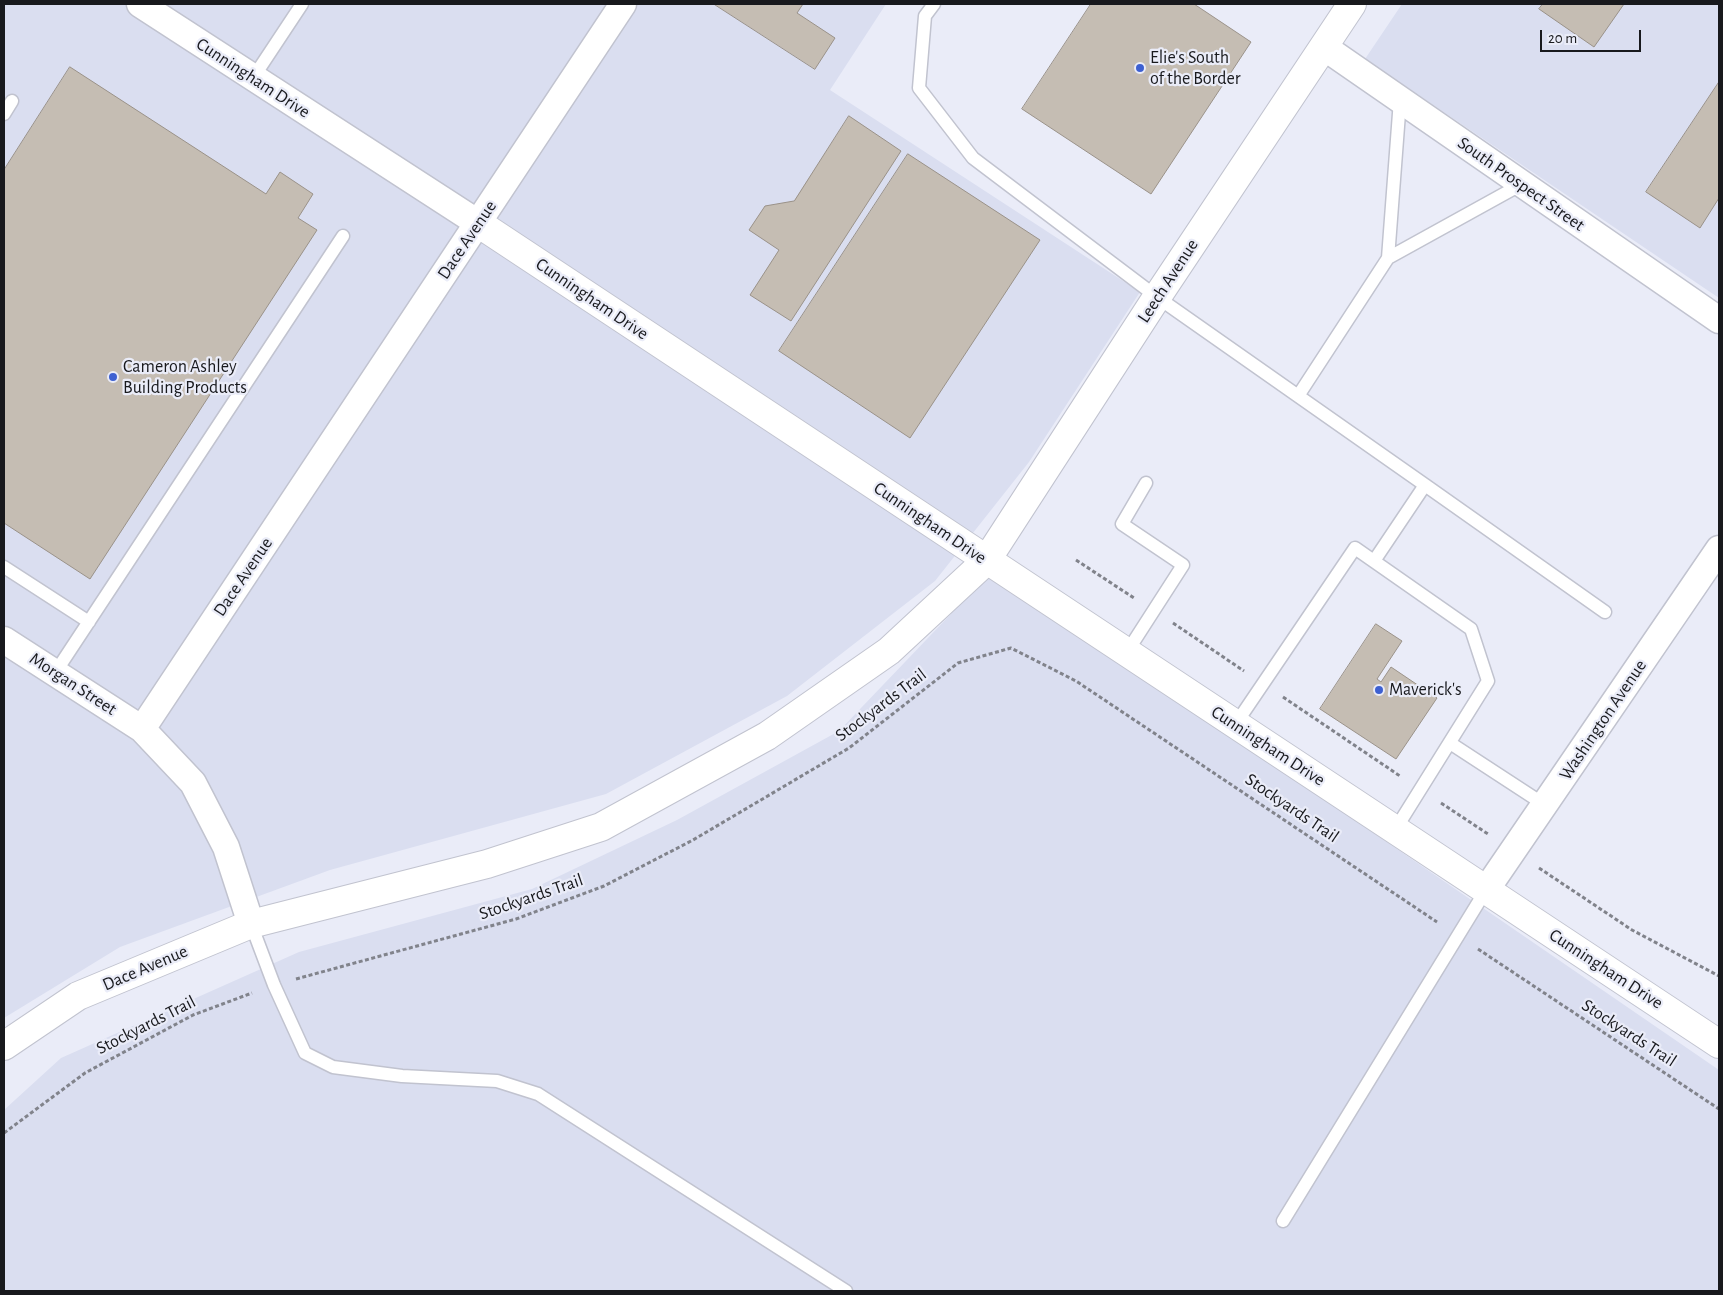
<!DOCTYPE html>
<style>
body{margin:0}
#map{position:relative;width:1723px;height:1295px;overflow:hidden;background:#eaecf8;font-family:"Alegreya Sans",sans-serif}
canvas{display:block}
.frame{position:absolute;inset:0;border:5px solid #18191d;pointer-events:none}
.scale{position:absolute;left:1540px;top:30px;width:101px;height:22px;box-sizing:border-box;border:2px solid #18191d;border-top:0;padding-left:6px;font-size:15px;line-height:18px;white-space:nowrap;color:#18191d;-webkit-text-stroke:4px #eaecf8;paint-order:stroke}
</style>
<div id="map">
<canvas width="1723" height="1295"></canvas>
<div class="frame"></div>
<div class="scale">20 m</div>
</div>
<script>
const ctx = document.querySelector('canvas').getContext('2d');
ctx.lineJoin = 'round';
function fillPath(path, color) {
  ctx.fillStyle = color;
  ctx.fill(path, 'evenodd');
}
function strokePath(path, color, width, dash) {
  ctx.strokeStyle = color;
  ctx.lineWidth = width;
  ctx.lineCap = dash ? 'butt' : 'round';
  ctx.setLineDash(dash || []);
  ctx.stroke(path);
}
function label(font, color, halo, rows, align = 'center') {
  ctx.font = font + ' "Alegreya Sans",sans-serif';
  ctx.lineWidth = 4.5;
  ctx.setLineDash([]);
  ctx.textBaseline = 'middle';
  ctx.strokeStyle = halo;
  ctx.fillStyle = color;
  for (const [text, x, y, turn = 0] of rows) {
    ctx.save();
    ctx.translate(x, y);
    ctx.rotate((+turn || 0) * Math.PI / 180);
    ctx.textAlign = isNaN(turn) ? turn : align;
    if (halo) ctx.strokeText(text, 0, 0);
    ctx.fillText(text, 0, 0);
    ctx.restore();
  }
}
const built = new Path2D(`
 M4,4H886L830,90L1140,292L1029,462L935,581L787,696L606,794L330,870L120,947L4,1018Z
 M1402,4H1719V298L1365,59Z
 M992,571L1719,1070V1291H4V1110L61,1058L299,952L532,889L677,820L839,731Z`);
const building = new Path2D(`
 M714,4H803L797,13L835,38L815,69Z
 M1091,4H1194L1251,42L1151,194L1022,109Z
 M1543,4H1624L1594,47L1539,9Z
 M70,67L266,194L280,172L313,194L298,218L317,230L90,579L4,523V170Z
 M1719,82V198L1700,228L1646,192Z
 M849,116L901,151L791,321L750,295L779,250L749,230L765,206L794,201Z
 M908,154L1040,240L910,438L779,351Z
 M1376,624L1402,641L1377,679L1381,682L1391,667L1437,698L1396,759L1320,709Z`);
const path = new Path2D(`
 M1076,560L1134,598
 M1173,623L1244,671
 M1283,697L1400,776
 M1441,803L1488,834
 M1539,868L1632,930L1719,976
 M1478,949L1719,1109
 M296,979L516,919L604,886L693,840L849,748L958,663L1011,648L1076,681L1437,922
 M4,1133L85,1073L193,1015L252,993`);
const service = new Path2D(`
 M934,4L925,16L919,88L973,158L1157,297L1425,485L1374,561
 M253,78L302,4
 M4,114L12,101
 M1388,258L1522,184
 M1298,396L1388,258L1400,100
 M1425,485L1605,612
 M4,567L89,622
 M1127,652L1183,565L1122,524L1146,483
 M55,673L343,236
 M1235,725L1355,548L1471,629L1488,681L1395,830
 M1450,743L1545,805
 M251,924L274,985L305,1053L333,1067L402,1076L497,1081L538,1094L846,1291
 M1283,1221L1486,890`);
const minor = new Path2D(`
 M140,4L478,223
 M1324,47L1719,320
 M4,640L142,729
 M1486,890L1719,549
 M251,924L226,847L193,783L142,729L623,4`);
const tertiary = new Path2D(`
 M478,223L1719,1044`);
const secondary = new Path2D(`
 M4,1046L78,996L251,924L487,864L601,827L767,736L889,651L986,561L1157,297L1352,4`);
const markers = [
 [1140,68,5,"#3d60d1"],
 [113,377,5,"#3d60d1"],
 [1379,690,5,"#3d60d1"]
];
const poiNames = [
 ["Elie's South",1150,58],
 ["of the Border",1150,79],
 ["Cameron Ashley",123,367],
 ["Building Products",123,388],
 ["Maverick's",1389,690]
];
const streetNames = [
 ["Cunningham Drive",253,78,33],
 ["South Prospect Street",1521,184,35],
 ["Dace Avenue",467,240,-56],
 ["Leech Avenue",1168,281,-57],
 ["Cunningham Drive",592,299,34],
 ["Cunningham Drive",930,523,34],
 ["Dace Avenue",243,577,-56],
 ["Morgan Street",73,684,33],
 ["Stockyards Trail",881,705,-37],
 ["Washington Avenue",1603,720,-56],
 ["Cunningham Drive",1268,746,33],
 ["Stockyards Trail",1292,808,34],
 ["Stockyards Trail",531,897,-19],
 ["Dace Avenue",145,968,-23],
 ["Cunningham Drive",1606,969,33],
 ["Stockyards Trail",146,1025,-27],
 ["Stockyards Trail",1629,1033,33]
];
fillPath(built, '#dadef0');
fillPath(building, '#c5bdb3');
strokePath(building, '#9a9289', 1);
strokePath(service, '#c1c3cf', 15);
strokePath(minor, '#c1c3cf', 29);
strokePath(tertiary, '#c1c3cf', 30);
strokePath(secondary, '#c1c3cf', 30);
strokePath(path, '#81838b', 3, [4, 2.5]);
strokePath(service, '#fff', 12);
strokePath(minor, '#fff', 26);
strokePath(tertiary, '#fff', 28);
strokePath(secondary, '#fff', 28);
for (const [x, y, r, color] of markers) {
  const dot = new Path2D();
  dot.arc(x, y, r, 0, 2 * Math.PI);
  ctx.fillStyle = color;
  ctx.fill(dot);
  strokePath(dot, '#eaecf8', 2);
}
label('18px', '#18191d', '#eaecf8', poiNames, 'left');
label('18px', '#18191d', '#eaecf8', streetNames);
</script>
